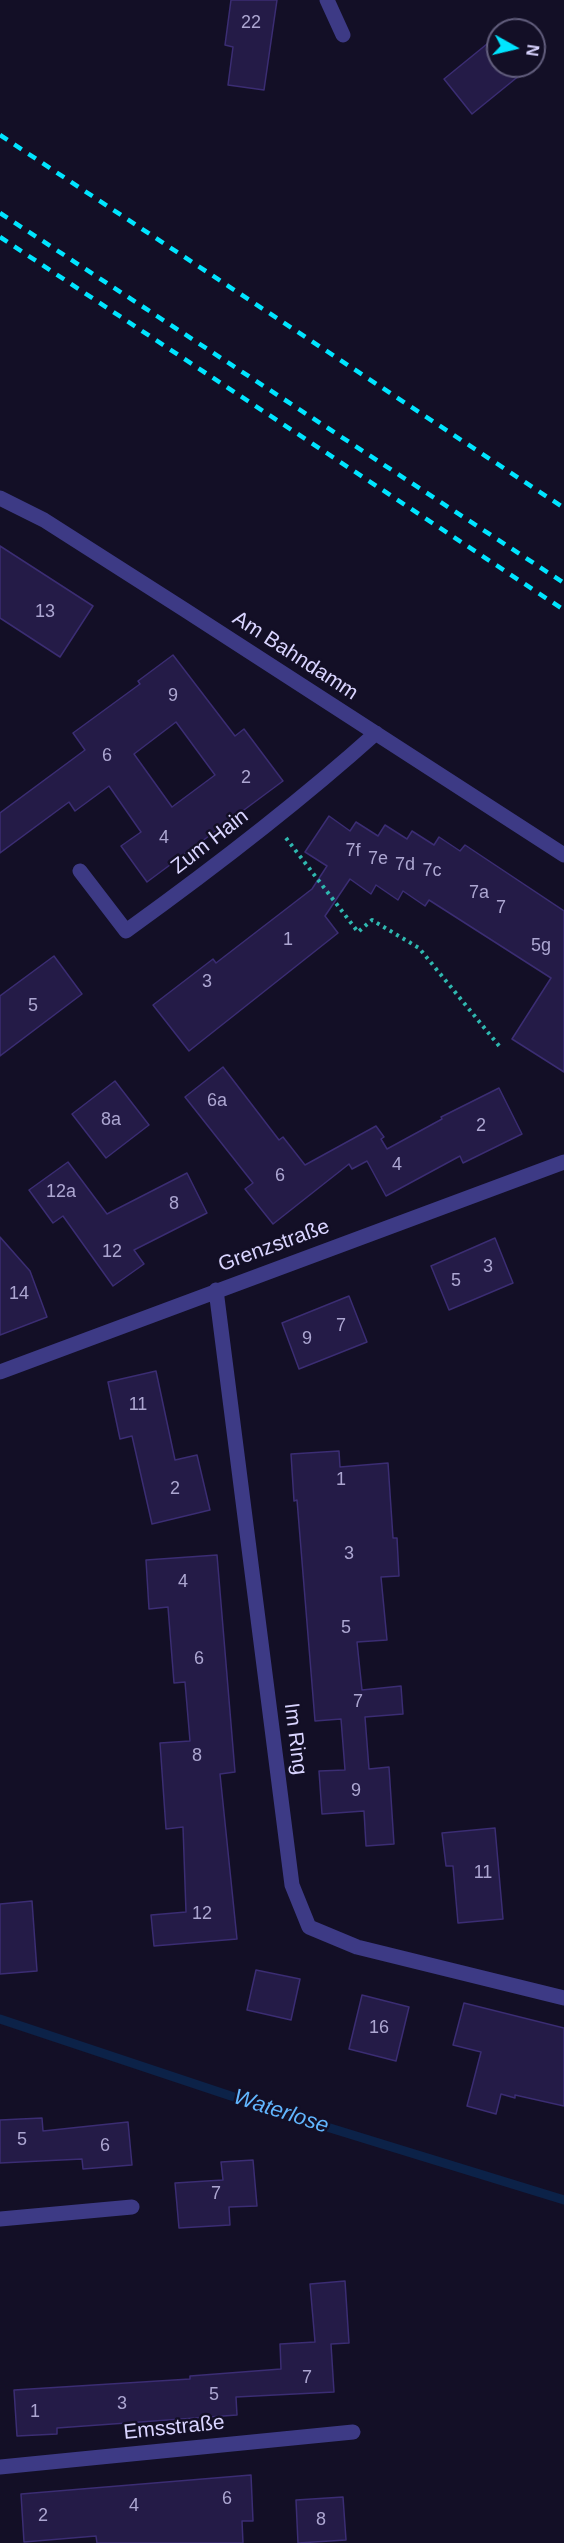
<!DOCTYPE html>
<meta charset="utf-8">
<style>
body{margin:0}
#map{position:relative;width:564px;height:2543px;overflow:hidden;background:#130f26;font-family:Helvetica,sans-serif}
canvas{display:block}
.north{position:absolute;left:486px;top:18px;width:60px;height:60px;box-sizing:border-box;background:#130f26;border:2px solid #625e7d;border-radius:50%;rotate:98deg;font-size:16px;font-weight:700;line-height:24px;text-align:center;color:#d9d4ff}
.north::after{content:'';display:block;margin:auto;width:21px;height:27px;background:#00e5ff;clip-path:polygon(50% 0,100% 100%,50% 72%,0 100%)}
</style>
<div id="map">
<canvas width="564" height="2543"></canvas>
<div class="north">N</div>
</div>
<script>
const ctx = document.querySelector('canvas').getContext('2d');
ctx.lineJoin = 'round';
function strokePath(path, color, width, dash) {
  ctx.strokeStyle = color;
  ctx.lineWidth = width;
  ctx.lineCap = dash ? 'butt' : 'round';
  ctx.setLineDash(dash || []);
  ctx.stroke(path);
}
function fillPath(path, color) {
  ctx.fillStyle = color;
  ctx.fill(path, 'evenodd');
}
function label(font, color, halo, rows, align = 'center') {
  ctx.font = font + ' Helvetica,sans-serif';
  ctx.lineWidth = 5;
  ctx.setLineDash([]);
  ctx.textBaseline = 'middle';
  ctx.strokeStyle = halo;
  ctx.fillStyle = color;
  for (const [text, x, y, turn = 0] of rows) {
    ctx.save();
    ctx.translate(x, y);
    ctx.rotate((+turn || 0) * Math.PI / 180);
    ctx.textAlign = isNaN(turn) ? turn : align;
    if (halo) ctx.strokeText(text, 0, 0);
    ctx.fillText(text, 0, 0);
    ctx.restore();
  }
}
const stream = new Path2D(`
 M0,2019L291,2116L564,2200`);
const building = new Path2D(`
 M231,0H277L264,90L228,85L233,47L225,45Z
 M498,35V66H531L472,114L444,79Z
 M0,546L93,606L60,657L0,618Z
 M173,655L235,736L244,729L283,781L147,882L121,846L141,832L109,786L75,811L69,802L0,853V813L85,750L73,733L140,684L138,681ZM176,722L215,775L172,807L134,754Z
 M329,816L350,831L356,822L378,836L385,825L407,839L412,831L434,845L439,837L460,851L465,845L564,911V1072L512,1039L551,978L429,900L425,906L403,891L398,900L376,885L371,894L350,879L325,916L338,933L189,1051L153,1005L213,959L216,963L312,889L327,866L305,852Z
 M54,956L82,994L0,1056V996Z
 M223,1067L279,1140L283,1137L305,1165L376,1126L384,1137L381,1139L387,1149L442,1119L441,1117L499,1088L522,1134L463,1163L460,1156L386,1196L367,1161L352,1169L349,1164L273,1224L245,1189L253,1183L185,1097Z
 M115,1081L149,1125L106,1158L72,1114Z
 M68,1162L107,1214L187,1173L207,1213L134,1250L144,1264L113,1286L63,1216L53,1223L29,1190Z
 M0,1237L30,1271L47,1317L0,1335Z
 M495,1238L513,1283L449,1310L431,1266Z
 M349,1296L367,1342L299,1369L282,1323Z
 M156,1371L175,1460L197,1455L210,1510L152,1524L132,1436L120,1439L108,1382Z
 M339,1451L340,1467L388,1463L393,1538H397L399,1576L381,1577L387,1640L357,1642L362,1690L401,1686L403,1714L365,1717L369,1769L389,1767L394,1844L366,1846L364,1811L322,1814L319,1771L345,1770L341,1719L315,1721L297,1500L294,1501L291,1454Z
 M217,1555L235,1772L220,1774L237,1939L154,1946L151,1915L186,1912L183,1827L166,1829L160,1743L190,1741L185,1682L174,1683L168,1607L149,1609L146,1560Z
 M495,1828L503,1919L458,1923L453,1866H446L442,1833Z
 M32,1901L37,1971L0,1974V1904Z
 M256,1970L300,1979L291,2020L247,2010Z
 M362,1995L409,2007L396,2061L349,2049Z
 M464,2003L564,2028V2106L515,2095V2098L501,2094L496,2114L467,2106L481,2052L453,2045Z
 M42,2118L43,2131L128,2122L132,2165L83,2169L82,2159L0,2163V2120Z
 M253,2160L257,2206L229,2207L230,2225L179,2228L175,2183L223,2180L221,2162Z
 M345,2281L349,2343L331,2344L334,2392L236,2397L237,2415L57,2428V2434L17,2436L14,2390L190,2379V2376L281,2369L280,2344L315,2342L310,2284Z
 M251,2475L253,2521H242L243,2543H97L96,2536L24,2542L21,2494Z
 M343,2497L346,2540L298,2543L296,2500Z`);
const path = new Path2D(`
 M286,838L358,932L372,920L419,948L500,1047`);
const street = new Path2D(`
 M327,0L343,35
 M0,498L44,520L185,610L564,855
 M80,871L126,931C212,869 297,804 376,733
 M216,1290L292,1885L309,1927L357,1947L564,1998
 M0,1372L564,1162
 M0,2219L132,2207
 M0,2467L353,2432`);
const rail = new Path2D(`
 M0,135L564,508
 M0,213L564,583
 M0,237L564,610`);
const numberNames = [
 ["22",251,23],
 ["13",45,612],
 ["9",173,696],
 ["6",107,756],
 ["2",246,778],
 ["4",164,838],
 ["7f",353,851],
 ["7e",378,859],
 ["7d",405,865],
 ["7c",432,871],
 ["7a",479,893],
 ["7",501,908],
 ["1",288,940],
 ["5g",541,946],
 ["3",207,982],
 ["5",33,1006],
 ["6a",217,1101],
 ["8a",111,1120],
 ["2",481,1126],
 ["4",397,1165],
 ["6",280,1176],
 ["12a",61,1192],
 ["8",174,1204],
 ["12",112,1252],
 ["3",488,1267],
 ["5",456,1281],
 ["14",19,1294],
 ["7",341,1326],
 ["9",307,1339],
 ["11",138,1405],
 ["1",341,1480],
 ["2",175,1489],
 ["3",349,1554],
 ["4",183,1582],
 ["5",346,1628],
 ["6",199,1659],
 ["7",358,1702],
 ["8",197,1756],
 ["9",356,1791],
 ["11",483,1873],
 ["12",202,1914],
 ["16",379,2028],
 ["5",22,2140],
 ["6",105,2146],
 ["7",216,2194],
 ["7",307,2378],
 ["5",214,2395],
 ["3",122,2404],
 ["1",35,2412],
 ["6",227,2499],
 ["4",134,2506],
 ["2",43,2516],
 ["8",321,2520]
];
const streetNames = [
 ["Am Bahndamm",295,656,33],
 ["Zum Hain",210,842,-38],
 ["Grenzstraße",274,1246,-20],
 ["Im Ring",295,1739,83],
 ["Emsstraße",174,2428,-6]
];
const waterNames = [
 ["Waterlose",281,2112,18]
];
strokePath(stream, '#0c2248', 9);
fillPath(building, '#241b47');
strokePath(building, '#3b2d73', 1.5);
strokePath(path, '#2fb8b0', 4, [3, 4.5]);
strokePath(street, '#3d3a85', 15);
strokePath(rail, '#00e5ff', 4.5, [9, 8]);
label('18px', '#aca6d1', null, numberNames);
label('21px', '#d9d4ff', '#130f26', streetNames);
label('italic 22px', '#62b6ff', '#130f26', waterNames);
</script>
